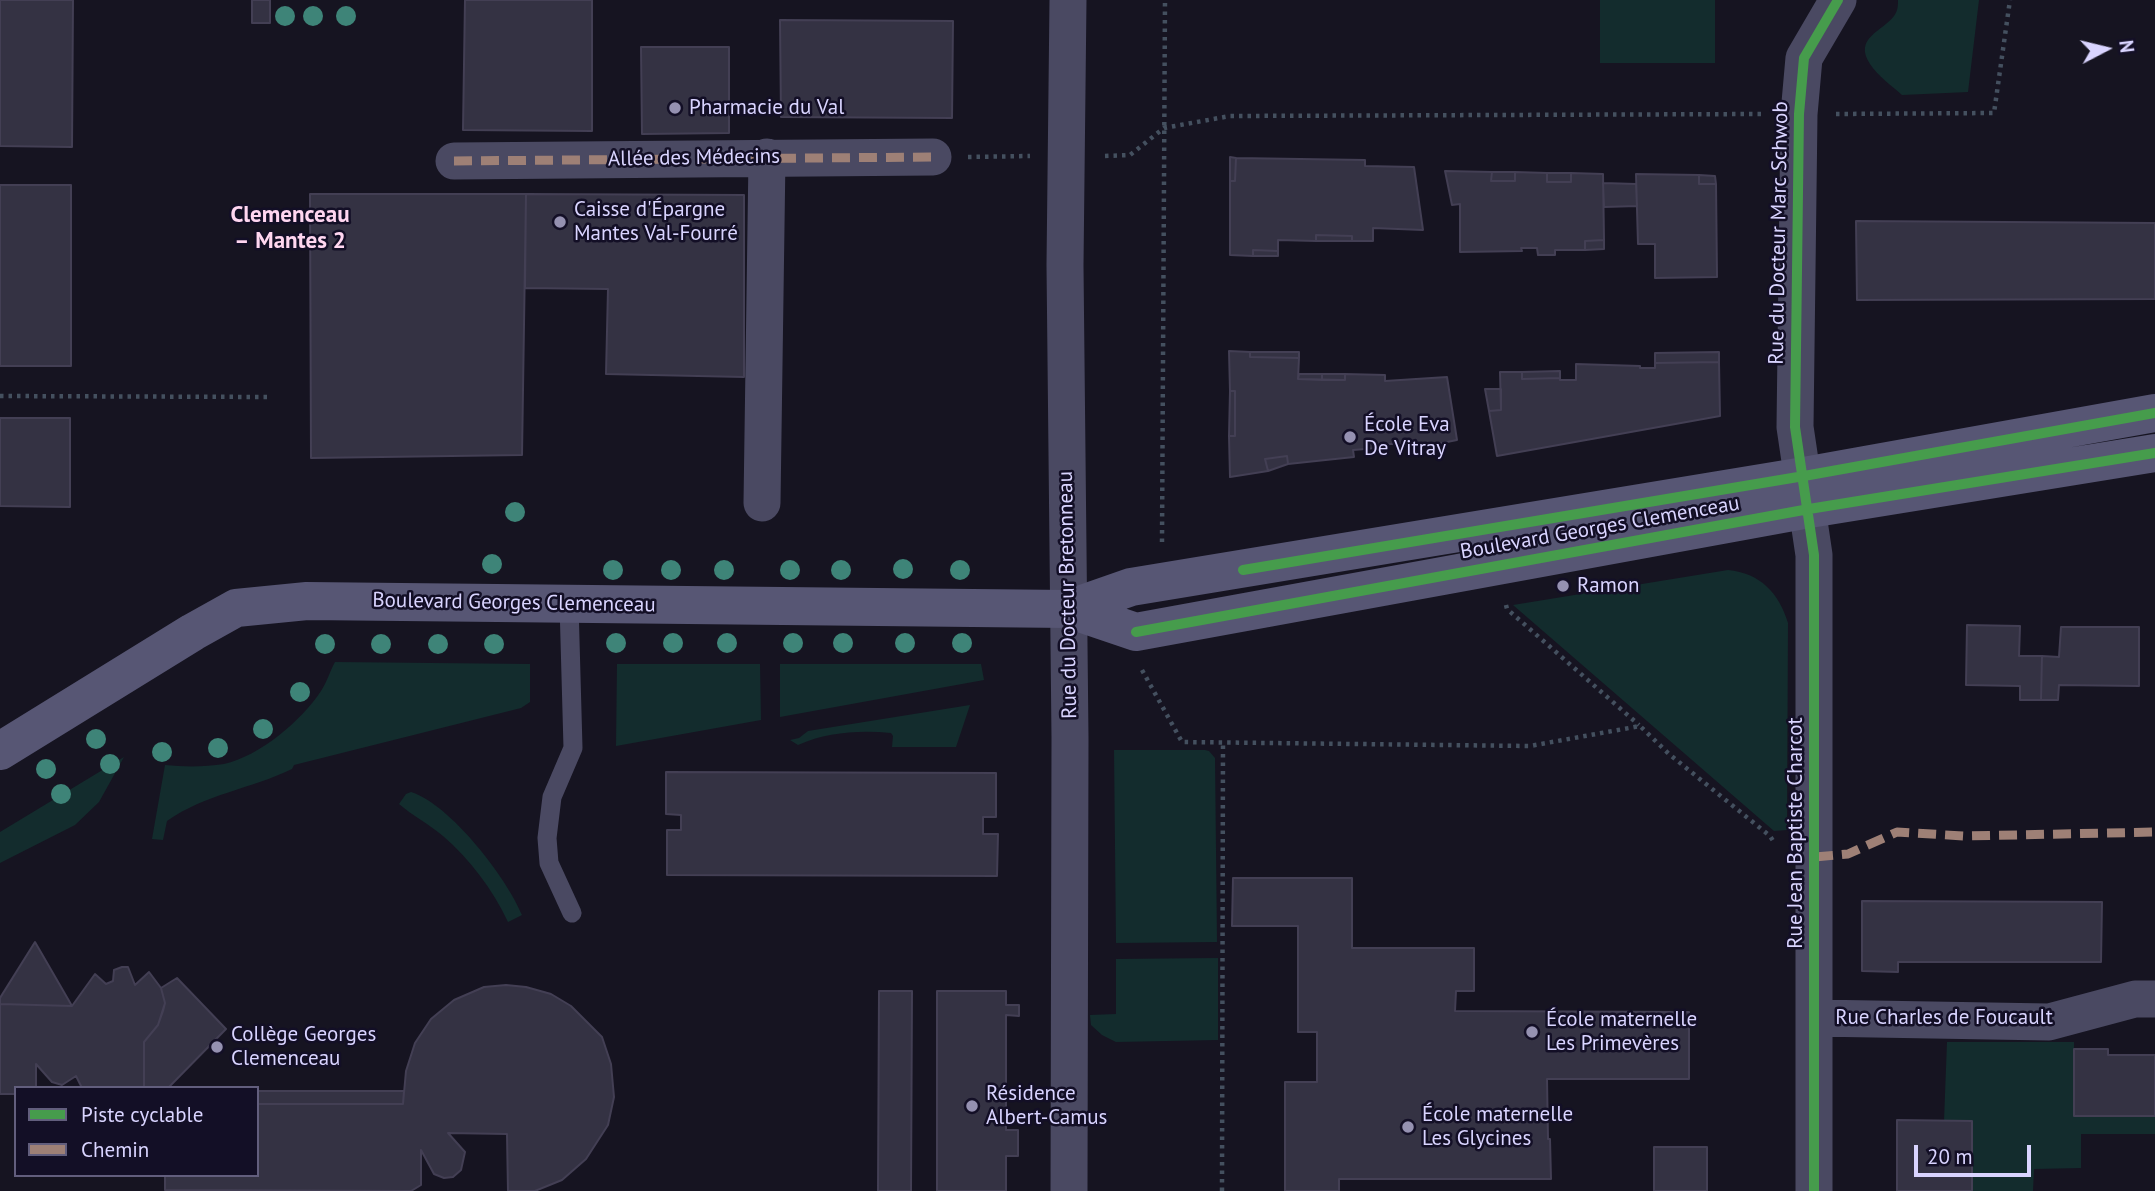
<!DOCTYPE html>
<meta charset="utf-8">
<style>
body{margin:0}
#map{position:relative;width:2155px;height:1191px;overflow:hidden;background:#161421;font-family:"PT Sans",sans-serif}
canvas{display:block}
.legend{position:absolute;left:14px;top:1086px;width:245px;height:91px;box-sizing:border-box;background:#130f26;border:2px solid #625e7d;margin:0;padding:9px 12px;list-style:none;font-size:21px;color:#d9d4ff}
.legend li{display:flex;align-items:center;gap:14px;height:35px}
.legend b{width:35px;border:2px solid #625e7d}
.north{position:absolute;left:2071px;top:14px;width:70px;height:70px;-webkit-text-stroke:5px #130f26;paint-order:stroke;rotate:83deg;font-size:19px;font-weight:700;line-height:28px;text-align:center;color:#d9d4ff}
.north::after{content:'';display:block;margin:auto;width:24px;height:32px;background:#d9d4ff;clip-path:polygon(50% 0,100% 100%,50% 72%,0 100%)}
.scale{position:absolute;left:1914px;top:1145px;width:117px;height:32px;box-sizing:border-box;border:4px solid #d9d4ff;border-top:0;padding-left:9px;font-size:21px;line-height:24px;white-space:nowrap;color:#d9d4ff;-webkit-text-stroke:5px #130f26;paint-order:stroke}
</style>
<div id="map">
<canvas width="2155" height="1191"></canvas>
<ul class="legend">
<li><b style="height:9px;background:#469c4c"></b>Piste cyclable</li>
<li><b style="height:9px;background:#9e8076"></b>Chemin</li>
</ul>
<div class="north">N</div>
<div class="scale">20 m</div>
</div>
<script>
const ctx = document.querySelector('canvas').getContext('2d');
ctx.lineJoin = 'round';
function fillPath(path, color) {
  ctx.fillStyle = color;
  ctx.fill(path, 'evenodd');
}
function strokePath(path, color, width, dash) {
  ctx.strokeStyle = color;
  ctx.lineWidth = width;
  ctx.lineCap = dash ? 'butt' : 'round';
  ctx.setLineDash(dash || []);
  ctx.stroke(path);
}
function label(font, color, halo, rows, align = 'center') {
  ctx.font = font + ' "PT Sans",sans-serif';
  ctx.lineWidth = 5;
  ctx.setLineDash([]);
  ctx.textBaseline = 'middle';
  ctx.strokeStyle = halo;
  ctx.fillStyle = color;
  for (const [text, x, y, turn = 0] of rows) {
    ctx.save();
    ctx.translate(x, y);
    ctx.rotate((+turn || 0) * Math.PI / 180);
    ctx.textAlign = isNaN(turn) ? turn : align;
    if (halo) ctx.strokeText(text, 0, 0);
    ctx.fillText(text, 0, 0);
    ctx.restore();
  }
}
const green = new Path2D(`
 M1600,0H1715V63H1600Z
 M1898,0H1979L1968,92L1902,95C1892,86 1878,76 1870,64C1853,38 1883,31 1894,16C1898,11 1898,5 1898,0Z
 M1728,570C1760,573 1779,593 1788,623L1787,830L1774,831L1513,605Z
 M335,662L530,664V702L521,708L294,765L292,769C251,789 205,794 167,821L163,840L152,839L165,765C184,767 205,767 224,764C260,756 301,721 321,691C327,682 330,671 335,662Z
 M617,664H760L761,720L616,746Z
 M780,664H981L984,680L780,717Z
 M970,705L956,747H892L893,736L891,733C860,730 827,732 798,745L790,740L799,738L808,731Z
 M1114,750H1205L1209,751L1215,758L1217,942L1116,943Z
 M124,757L99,802L75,825L0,863V832Z
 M411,792C450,804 507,878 522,915L508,922C493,890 470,859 443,836C429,824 413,816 399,804L406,794Z
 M1218,958V1040L1116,1042L1102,1035L1091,1025L1090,1015L1116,1014V959Z
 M1947,1042H2074V1116H2155V1134H2081V1168L2034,1169L2033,1191H1971L1944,1121Z`);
const building = new Path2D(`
 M0,0H73L72,147L0,146Z
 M252,0H270V23H252Z
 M465,0H592V131L463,130Z
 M780,20L953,21L952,118L781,117Z
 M641,47H729V133L642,134Z
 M1230,157L1236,158L1235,181H1230Z
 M1236,158L1365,160V166L1414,167L1423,230L1373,228V241H1352V236L1316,235V241L1278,240V251L1253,250V256L1230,255V181H1235Z
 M1445,171L1492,172L1491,181H1515V172L1547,173V182H1571V173L1603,174L1604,240L1585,241V250H1555V255H1538L1537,248H1521L1522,251L1460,252V204L1452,205Z
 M1492,172H1515V181H1491Z
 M1547,173H1571V182H1547Z
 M1636,174L1699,175V184H1716L1717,277L1655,278V244H1638Z
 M1699,175L1715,176L1716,184H1699Z
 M1603,183L1636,184L1637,206L1604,207Z
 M0,185H71V366H0Z
 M310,194H526L522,455L311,458Z
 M526,194L744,195V377L606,374L608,289L525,288Z
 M1856,221L2155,223V299L1857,300Z
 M1316,235L1352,236V241H1316Z
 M1604,240V249L1585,250V241Z
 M1253,250L1278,251V256H1253Z
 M1229,351L1250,352V357L1299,358L1298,379L1345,380V374L1385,375V381L1447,377L1457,440L1437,444H1377V448L1353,450L1354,457L1288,464L1287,456L1265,459L1268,471L1230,477L1229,436H1235V391H1230Z
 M1250,352H1299V358L1250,357Z
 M1719,352V362L1655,363V353Z
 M1719,362L1720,416L1497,456L1489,411L1501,410L1500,372H1522V379L1560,378V380H1576V364L1640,366V368H1655V363Z
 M1560,371V378L1522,379V372Z
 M1299,374H1322V380L1298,379Z
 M1322,374H1345V380H1322Z
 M1485,389H1501V410L1489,411Z
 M1230,391H1235V436H1229Z
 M0,418H70V507L0,506Z
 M1287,456L1288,464L1268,471L1265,459Z
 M1967,625L2020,626L2019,656H2042L2041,700H2020V686L1966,685Z
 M2061,627H2139V686L2059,685L2058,700H2041L2042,656L2059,657Z
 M666,772L996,773V817H983V834H998L997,876L667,875V830H681V815L666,814Z
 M1233,878H1352V948H1474V991H1456L1455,1011L1689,1012V1079H1547L1548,1139H1550L1551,1179H1339V1191H1285V1082H1317V1032H1298V926H1232Z
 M1862,901L2102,902L2101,962H1898V972L1862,971Z
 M35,942L72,1006L0,1004V998Z
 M122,967H128L135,985L149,972L161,988L165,1003L158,1025L144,1042V1088H82L76,1076L62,1085L52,1082L36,1064V1088H16V1094H0V1004L72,1006L95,974L106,984L113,981L114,970Z
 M177,978L226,1029L168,1088H144V1042L158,1025L163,1011L165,1003L161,988Z
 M506,985L526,987L551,994L571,1006L602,1037L611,1064L614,1097L608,1125L586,1159L562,1180L535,1191H508L507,1134L448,1133L465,1152L461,1170L453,1177L444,1178L434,1174L421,1150V1185L411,1191L165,1190V1175H257V1104H403L406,1071L415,1043L431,1019L454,1000L484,987Z
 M879,991H912L911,1191H878Z
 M937,991H1006V1005H1019V1016L1006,1015V1130H1018V1156H1006V1191H937Z
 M2074,1049H2108V1055H2155V1116H2074Z
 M257,1091H404L403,1104H257Z
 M1897,1120L1972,1121V1191H1897Z
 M1654,1147H1707V1191H1654Z`);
const path = new Path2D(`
 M1836,114L1994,113L2010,0
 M1105,156L1130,155L1164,128L1230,116L1761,114
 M968,157L1030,156
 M0,396L267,397
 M1162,542L1165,0
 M1506,605L1507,609L1639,725
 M1142,670L1182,742L1530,746L1640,726L1669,754L1770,836L1775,844
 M1222,1191L1223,742`);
const lane = new Path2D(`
 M569,604L573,748L552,797L547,838L549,863L572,913`);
const street = new Path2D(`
 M1068,0L1065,265L1070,738L1069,1191
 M454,161L933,157
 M762,503L767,157
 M1815,1018L2049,1022L2135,999H2155
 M1814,1191V555L1795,427L1799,114L1804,58L1838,0`);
const secondary = new Path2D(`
 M1068,609L1131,587L1804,476L2155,413
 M0,751L193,632L236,608L307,601L1068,609L1136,632L1809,509L2155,453`);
const quiet = new Path2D(`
 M454,161L933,157
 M1815,857L1848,854L1897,832L1964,836L2155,832`);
const cycleway = new Path2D(`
 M1243,570L1804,476L2155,413
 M1136,632L1809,509L2155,453
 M1814,1191V555L1795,427L1799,114L1804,58L1838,0`);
const trees = [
 [285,16],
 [313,16],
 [346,16],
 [515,512],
 [492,564],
 [903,569],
 [613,570],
 [671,570],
 [724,570],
 [790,570],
 [841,570],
 [960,570],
 [616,643],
 [673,643],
 [727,643],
 [793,643],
 [843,643],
 [905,643],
 [962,643],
 [325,644],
 [381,644],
 [438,644],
 [494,644],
 [300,692],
 [263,729],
 [96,739],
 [218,748],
 [162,752],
 [110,764],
 [46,769],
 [61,794]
];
const markers = [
 [675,108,7,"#9591b1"],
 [560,222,7,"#9591b1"],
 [1350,437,7,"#9591b1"],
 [1563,586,7,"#9591b1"],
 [1532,1032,7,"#9591b1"],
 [217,1047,7,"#9591b1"],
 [972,1106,7,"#9591b1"],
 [1408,1127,7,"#9591b1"]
];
const poiNames = [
 ["Pharmacie du Val",689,108],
 ["Caisse d'Épargne",574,210],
 ["Mantes Val-Fourré",574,234],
 ["École Eva",1364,425],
 ["De Vitray",1364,449],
 ["Ramon",1577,586],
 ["École maternelle",1546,1020],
 ["Les Primevères",1546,1044],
 ["Collège Georges",231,1035],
 ["Clemenceau",231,1059],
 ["Résidence",986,1094],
 ["Albert-Camus",986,1118],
 ["École maternelle",1422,1115],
 ["Les Glycines",1422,1139]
];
const streetNames = [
 ["Allée des Médecins",694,158,-1],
 ["Rue du Docteur Marc Schwob",1779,233,-89],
 ["Boulevard Georges Clemenceau",1600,528,-10],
 ["Rue du Docteur Bretonneau",1068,595,-91],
 ["Boulevard Georges Clemenceau",514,603,1],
 ["Rue Jean Baptiste Charcot",1796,833,-90],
 ["Rue Charles de Foucault",1944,1018]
];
const neighbourhoodNames = [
 ["Clemenceau",290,215],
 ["– Mantes 2",290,241]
];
fillPath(green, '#132c2d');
fillPath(building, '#343243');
strokePath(building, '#433f54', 2);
strokePath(path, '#44505f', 4.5, [3.5, 5]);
strokePath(lane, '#4a4962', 19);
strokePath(street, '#4a4962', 37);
strokePath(secondary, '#575674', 38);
strokePath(quiet, '#9e8076', 9, [18, 9]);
strokePath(cycleway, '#469c4c', 10);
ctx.fillStyle = '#3e8478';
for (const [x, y] of trees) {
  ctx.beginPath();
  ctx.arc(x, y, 10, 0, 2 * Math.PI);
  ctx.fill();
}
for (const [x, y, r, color] of markers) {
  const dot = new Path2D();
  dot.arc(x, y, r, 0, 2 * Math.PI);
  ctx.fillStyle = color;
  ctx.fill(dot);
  strokePath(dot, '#130f26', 2.5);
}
label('21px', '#d9d4ff', '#130f26', poiNames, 'left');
label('21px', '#d9d4ff', '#130f26', streetNames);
label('bold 23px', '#ffd6f0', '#130f26', neighbourhoodNames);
</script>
